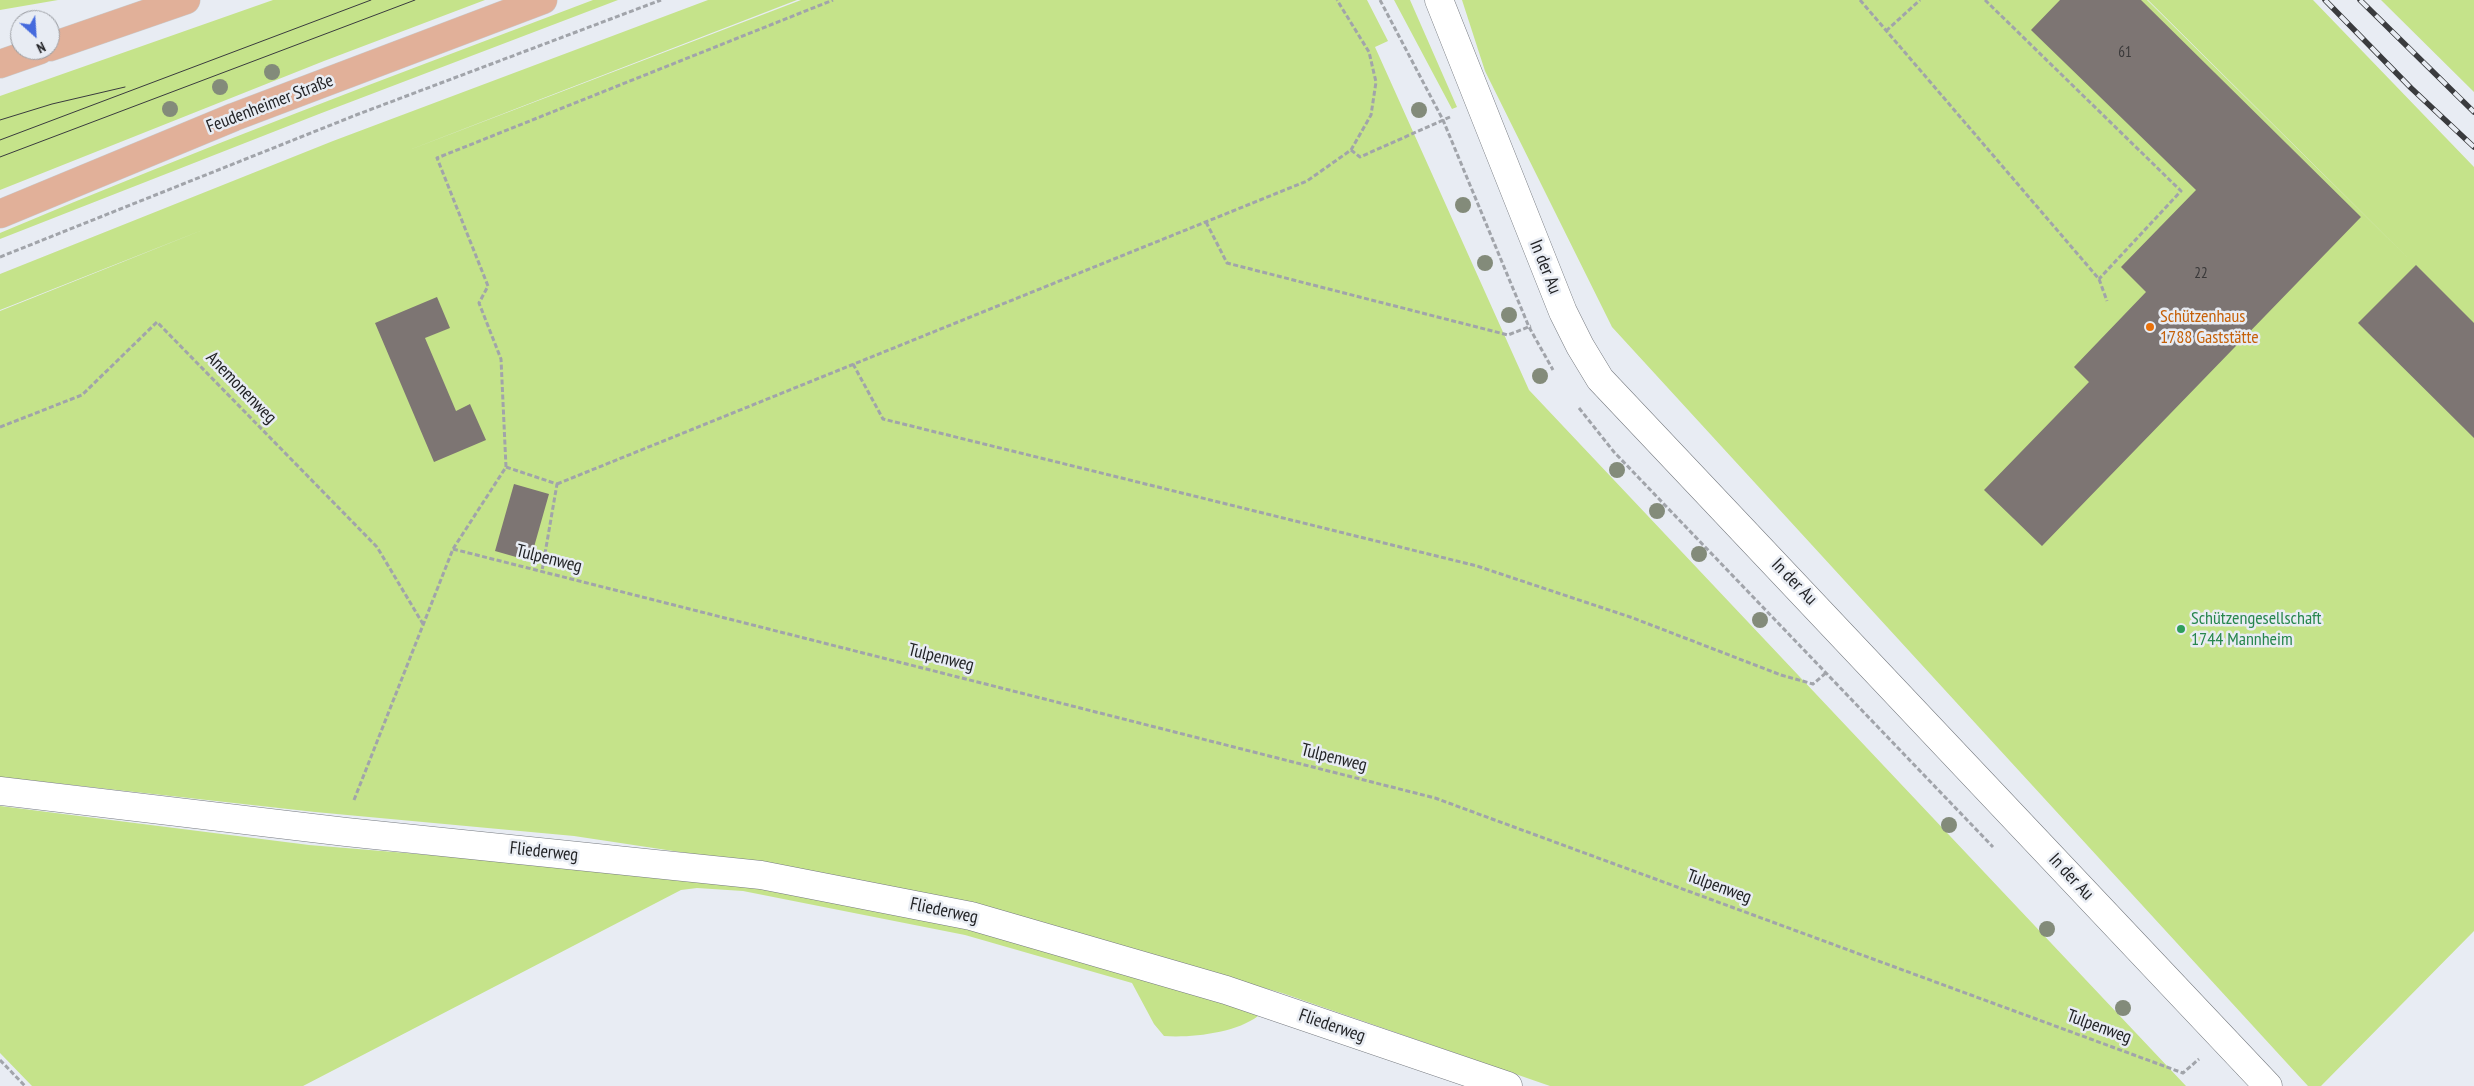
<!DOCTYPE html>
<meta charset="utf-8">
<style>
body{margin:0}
#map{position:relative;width:2474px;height:1086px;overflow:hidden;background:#e8ecf3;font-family:"PT Sans Narrow",sans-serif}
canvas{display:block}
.north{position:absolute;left:10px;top:10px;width:50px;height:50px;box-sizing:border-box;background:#e8ecf3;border:1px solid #999ca1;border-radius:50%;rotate:154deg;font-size:14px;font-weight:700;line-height:20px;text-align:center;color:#222326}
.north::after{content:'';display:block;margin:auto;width:18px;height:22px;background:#456add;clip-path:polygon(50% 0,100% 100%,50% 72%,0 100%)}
</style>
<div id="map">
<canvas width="2474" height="1086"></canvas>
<div class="north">N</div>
</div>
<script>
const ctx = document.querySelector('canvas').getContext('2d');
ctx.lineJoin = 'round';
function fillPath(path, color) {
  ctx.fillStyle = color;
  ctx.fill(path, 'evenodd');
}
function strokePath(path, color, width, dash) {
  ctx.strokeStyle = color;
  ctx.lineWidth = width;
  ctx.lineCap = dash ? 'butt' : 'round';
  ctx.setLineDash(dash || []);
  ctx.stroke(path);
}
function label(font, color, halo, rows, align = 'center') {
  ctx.font = font + ' "PT Sans Narrow",sans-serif';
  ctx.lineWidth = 5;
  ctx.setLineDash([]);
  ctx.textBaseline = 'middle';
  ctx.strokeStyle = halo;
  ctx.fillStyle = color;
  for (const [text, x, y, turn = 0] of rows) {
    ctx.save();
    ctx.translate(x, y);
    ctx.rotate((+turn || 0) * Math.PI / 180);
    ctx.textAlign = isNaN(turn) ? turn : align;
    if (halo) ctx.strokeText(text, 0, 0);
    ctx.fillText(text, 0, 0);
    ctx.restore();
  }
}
const green = new Path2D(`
 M0,0H58L0,10Z
 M273,0H485L324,61L0,190V96Z
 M593,0H618L319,114L0,239V233C196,150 394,75 593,0Z
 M708,0H797L404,152L801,0H1367L1388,41L1375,47L1529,390L2186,1086H1550L1282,993L976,907L766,865L574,836L315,812L0,777V311L205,229L0,310V274L333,141Z
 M1394,0H1410L1457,107L1452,109Z
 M1462,0H2147L2418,268L2148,0H2313L2474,167V931L2321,1086H2308L1612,327L1485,71Z
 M2381,0H2474V92Z
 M0,806L309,845L673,875L748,884L967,928L1179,985L1258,1016C1236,1033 1191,1038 1164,1036L1154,1024L1132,983L965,935L743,891L697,888L681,890L303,1086H32L0,1053Z`);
const building = new Path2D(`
 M2060,0H2141L2361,217L2042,546L1984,490L2089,382L2074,367L2146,292L2121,267L2196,190L2031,30Z
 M2416,265L2474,323V438L2358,323Z
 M437,297L450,328L425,338L456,411L470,404L486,440L434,462L375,323Z
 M514,484L549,494L530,561L495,551Z`);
const path = new Path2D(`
 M1380,0L1443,120L1529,327L1553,370
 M1860,0L2099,279L2107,301
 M1985,0L2181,191L2099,279
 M1886,31L1920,0
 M1351,150L1360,157L1450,117
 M1206,222L1227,263L1508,335L1531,326
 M0,257L356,115L661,0
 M853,364L883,419L1477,566L1633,618L1781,675L1813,684L1827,672
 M1579,408L1614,452L1993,847
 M0,427L82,395L157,322L377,547L423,624
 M506,467L557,484L542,571
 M557,484L1307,181L1351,150L1371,115L1376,82L1369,52L1337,0
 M453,549L1435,798L2183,1073L2199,1059
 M354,800L453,549L506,467L501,359L479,303L488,286L437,158L833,0
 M0,1060L25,1086`);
const minor = new Path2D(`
 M1439,0L1563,312L1580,346L1600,379L2268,1086
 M0,791L346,832L761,875L971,916L1226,990L1508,1086`);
const major = new Path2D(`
 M50,47L186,0
 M0,64L40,50
 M0,214L234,117L543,0`);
const tram = new Path2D(`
 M0,120L52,104L125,87
 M0,140L371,0
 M0,157L415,0`);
const rail = new Path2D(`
 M2325,0L2411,88L2474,147
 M2360,0L2474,112`);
const trees = [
 [272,72],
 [220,87],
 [170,109],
 [1419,110],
 [1463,205],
 [1485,263],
 [1509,315],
 [1540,376],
 [1617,470],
 [1657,511],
 [1699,554],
 [1760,620],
 [1949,825],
 [2047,929],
 [2123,1008]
];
const markers = [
 [2150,327,5,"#e8710a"],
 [2181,629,5,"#2e9e5b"]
];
const numberNames = [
 ["61",2125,53],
 ["22",2201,274]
];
const streetNames = [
 ["Feudenheimer Straße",270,104,-21],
 ["In der Au",1545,267,68],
 ["Anemonenweg",241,388,46],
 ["Tulpenweg",549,559,14],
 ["In der Au",1794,582,46],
 ["Tulpenweg",941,658,14],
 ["Tulpenweg",1334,758,14],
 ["Fliederweg",544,852,6],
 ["In der Au",2071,877,47],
 ["Tulpenweg",1719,887,20],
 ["Fliederweg",944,911,12],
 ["Fliederweg",1332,1026,19],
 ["Tulpenweg",2099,1027,20]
];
const foodNames = [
 ["Schützenhaus",2160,317],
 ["1788 Gaststätte",2160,338]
];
const leisureNames = [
 ["Schützengesellschaft",2191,619],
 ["1744 Mannheim",2191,640]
];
fillPath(green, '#c5e38a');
fillPath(building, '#7d7573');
strokePath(minor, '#777b80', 29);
strokePath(major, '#cacacb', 29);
strokePath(path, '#a1a4aa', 3, [5, 2.5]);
strokePath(minor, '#fff', 28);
strokePath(major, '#e1b099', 28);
strokePath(tram, '#3a3b3e', 1);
strokePath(rail, '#3a3b3e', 5.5);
strokePath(rail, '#e8ecf3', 4, [11]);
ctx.fillStyle = '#838b7a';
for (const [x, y] of trees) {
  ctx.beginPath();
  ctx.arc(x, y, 8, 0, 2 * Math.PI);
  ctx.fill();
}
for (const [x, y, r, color] of markers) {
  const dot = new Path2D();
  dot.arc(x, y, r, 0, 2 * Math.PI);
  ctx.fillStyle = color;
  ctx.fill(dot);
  strokePath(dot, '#e8ecf3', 2);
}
label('15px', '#393839', null, numberNames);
label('18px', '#222326', '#e8ecf3', streetNames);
label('18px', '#c56008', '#e8ecf3', foodNames, 'left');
label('18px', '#27864d', '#e8ecf3', leisureNames, 'left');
</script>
